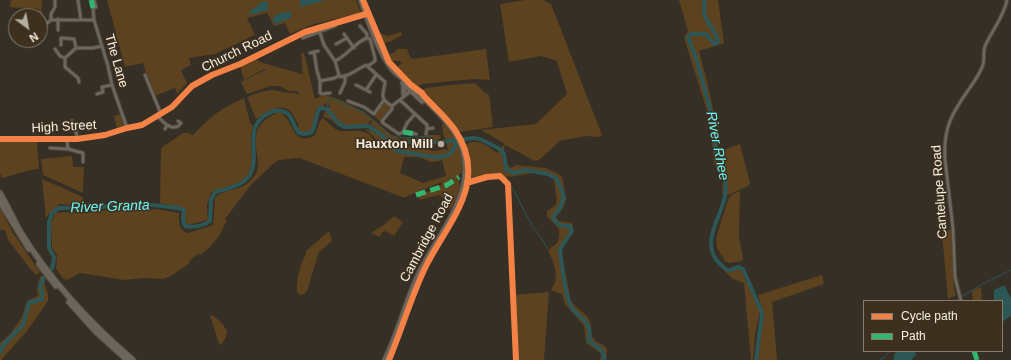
<!DOCTYPE html>
<style>
body{margin:0}
#map{position:relative;width:1011px;height:360px;overflow:hidden;background:#362f25;font-family:Helvetica,sans-serif}
canvas{display:block}
.legend{position:absolute;left:863px;top:300px;width:140px;height:52px;box-sizing:border-box;background:#3d301e;border:1px solid #887c6d;margin:0;padding:5px 7px;list-style:none;font-size:12px;color:#f8efe4}
.legend li{display:flex;align-items:center;gap:8px;height:20px}
.legend b{width:20px;border:1px solid #887c6d}
.north{position:absolute;left:8px;top:8px;width:40px;height:40px;box-sizing:border-box;background:#3d301e;border:1px solid #887c6d;border-radius:50%;rotate:148deg;font-size:11px;font-weight:700;line-height:16px;text-align:center;color:#f8efe4}
.north::after{content:'';display:block;margin:auto;width:14px;height:18px;background:#b4aca1;clip-path:polygon(50% 0,100% 100%,50% 72%,0 100%)}
</style>
<div id="map">
<canvas width="1011" height="360"></canvas>
<ul class="legend">
<li><b style="height:5px;background:#f48246"></b>Cycle path</li>
<li><b style="height:5px;background:#33b770"></b>Path</li>
</ul>
<div class="north">N</div>
</div>
<script>
const ctx = document.querySelector('canvas').getContext('2d');
ctx.lineJoin = 'round';
function fillPath(path, color) {
  ctx.fillStyle = color;
  ctx.fill(path, 'evenodd');
}
function strokePath(path, color, width, dash) {
  ctx.strokeStyle = color;
  ctx.lineWidth = width;
  ctx.lineCap = dash ? 'butt' : 'round';
  ctx.setLineDash(dash || []);
  ctx.stroke(path);
}
function label(font, color, halo, rows, align = 'center') {
  ctx.font = font + ' Helvetica,sans-serif';
  ctx.lineWidth = 3;
  ctx.setLineDash([]);
  ctx.textBaseline = 'middle';
  ctx.strokeStyle = halo;
  ctx.fillStyle = color;
  for (const [text, x, y, turn = 0] of rows) {
    ctx.save();
    ctx.translate(x, y);
    ctx.rotate((+turn || 0) * Math.PI / 180);
    ctx.textAlign = isNaN(turn) ? turn : align;
    if (halo) ctx.strokeText(text, 0, 0);
    ctx.fillText(text, 0, 0);
    ctx.restore();
  }
}
const green = new Path2D(`
 M11,0H42L41,22L45,25L42,28L40,27L39,9L10,7Z
 M107,0H356L361,13L314,24L290,34L285,23L274,26L267,13L247,18L255,35L215,54L189,58L191,65L181,70L187,83L177,94L175,88L155,96L150,87L143,63L125,67Z
 M525,0H543L551,4L602,135L599,137L585,136L560,141L539,160L535,161L505,145C503,152 504,163 511,168L516,165L545,168L557,173L562,177L563,180L566,200L562,210L555,216L559,221L572,223C576,234 564,241 561,250L571,301C576,309 587,313 590,322C592,327 590,333 593,338C601,348 610,341 606,360H600L601,354L599,352L586,343L584,326L565,304L562,294L552,291C551,286 554,286 555,282C558,270 552,260 548,250C558,243 560,242 559,229L547,216V211L555,206L557,201L554,180C543,169 525,174 511,177L508,176L506,179C496,170 480,178 469,181V159L465,145C476,137 487,145 497,153L505,144L481,130L536,124L567,94L557,61L541,56L509,62L500,4Z
 M679,0H718L724,43L699,51C708,85 717,117 718,152L740,144L750,183L748,186L728,195L722,194L723,179L714,164L710,120L684,38L688,31Z
 M378,32L388,36L401,32L402,35L390,42H387L385,44L388,55L395,52L397,49H407L410,57L413,59L486,49L490,80L474,79L422,84L416,88L405,77L397,67L402,63L400,61H391L386,54L377,34Z
 M301,53H304L315,99C318,98 320,96 323,96C333,94 364,112 372,118C365,134 351,122 339,127L330,119L323,117L325,112L330,106L326,103L323,107L316,110L314,124L312,131L304,133L298,130V126H299C296,121 294,116 291,112C281,101 265,114 256,119L247,97C258,93 274,86 283,93L284,92L301,94L296,91H289L280,86H270L247,94L241,82L265,70L264,69L244,80L240,65L255,59L258,60L260,62L302,74L303,76Z
 M475,83L485,93L489,95L493,127L460,132L442,113L419,91C425,86 465,84 475,83Z
 M244,98L250,123L253,125C252,130 251,135 251,140C251,154 256,171 243,181C233,187 221,187 211,193L207,205L208,220L188,225L185,221V209L160,203L161,148L183,133H188L193,135C211,116 220,109 244,98Z
 M383,102L391,106V108L381,121L378,120L374,115Z
 M278,112C295,116 290,149 315,135L320,121L323,118L335,129L340,131H361L369,134L384,152C379,144 374,134 365,130H377L370,124L373,119L390,134L400,139L417,138L428,135H440L441,137L436,144C428,142 429,144 423,144C416,144 408,140 401,144L404,146H421L425,149C429,149 431,151 435,151C440,151 442,148 448,150L446,141L443,134L442,123C455,132 465,156 462,172L457,177C464,187 456,200 450,210L448,203L440,195L430,197L420,200L418,195L438,188L442,184V182L407,196L405,198L299,158L279,160L273,164L250,186L225,219L227,220L219,236L210,247L200,255L199,253L189,261L190,263L171,276L163,279L144,278L124,280L80,273L67,280L64,279L56,269L57,255L52,248L51,223L55,213L63,212L83,213L124,208L142,210L157,209L179,213C179,222 178,230 188,233L213,225L215,198C225,186 245,194 256,173C259,167 258,161 257,155C254,130 256,124 278,112ZM404,157C409,157 413,157 418,157C429,159 427,165 442,160L446,176L423,183L400,173Z
 M121,114L125,125L123,128L117,129L114,116Z
 M0,140L37,141L39,169C26,170 15,175 2,178L0,173Z
 M72,156L73,167H84L83,193L43,175L41,159Z
 M42,179L83,197L82,207L60,204L52,211L46,218Z
 M740,191L739,236L743,259L741,261L729,263L725,261L717,248L716,240L718,231L728,200L731,195Z
 M0,208L13,233L40,272L36,275L32,271L8,240L5,230H0Z
 M394,216L403,222L394,236L385,231L382,232L380,237L371,233L385,224Z
 M952,229L954,289L956,295L948,299L942,233Z
 M329,231L332,241L319,252L307,291L303,295H300L297,292C296,283 299,271 302,263C303,259 306,256 306,251Z
 M738,268L741,269L760,310L755,335L753,360H751L744,283L733,279L724,271L726,270L729,271Z
 M822,275L824,284L772,302L777,360H757L764,314L758,295Z
 M40,276H44L45,279C43,287 50,293 48,301L27,331L1,360H0V343L11,333L22,317L27,301L38,296L37,289Z
 M981,287L982,301H973L972,291Z
 M549,292L544,360H517L514,295Z
 M210,315C217,317 224,325 227,331L226,337L221,345L219,344Z`);
const water = new Path2D(`
 M300,0H327L300,7Z
 M264,1H267L268,10L250,15V11Z
 M289,11L292,16L290,18L276,24L272,22L275,15Z
 M1002,286H1005L1011,299V316L1002,322V301H994V290Z
 M897,351H915L916,355L911,360H894V355Z`);
const stream = new Path2D(`
 M1005,11L1007,5
 M992,36L1002,17
 M327,109L328,100L332,98L341,104L364,112L390,136L405,138L432,136
 M470,179L488,175L500,174C516,187 521,208 532,225C537,233 543,240 548,249
 M961,297L981,285L1011,270
 M955,301L959,299
 M886,355L890,351
 M880,360L885,357`);
const river = new Path2D(`
 M704,0C705,5 704,9 704,13C705,20 716,32 718,40L717,43L714,44L706,34H691L688,37L697,61L712,116L717,161C722,165 724,171 725,177C726,184 726,190 725,196C721,218 699,244 720,264C723,266 726,271 730,270C733,270 736,267 739,267L743,269L761,310L762,314L756,360
 M387,140C389,142 391,146 393,148C397,153 405,152 411,153C426,156 450,164 456,144L454,140
 M0,352L4,344L23,325L29,303L42,299V294L40,285L44,278L51,270L53,265L54,257L49,248V222L52,213L59,208H67L88,209L115,205H153L179,208L184,210L183,220L185,226C192,228 204,226 210,221L211,200L215,192C226,189 243,186 250,175C262,153 239,123 274,111C278,110 285,111 288,114C293,119 294,128 299,133L305,134L312,132C316,124 315,116 320,108L327,109L339,124L345,127L368,126L376,131L387,140L395,142H440L473,138L480,139L500,149L504,154L506,169L514,173L526,170L548,174L557,179L564,197L559,210L553,217C557,226 562,226 570,226L572,231L560,249C562,265 564,289 570,304C573,314 586,318 589,328C590,332 589,337 589,341C597,346 605,350 604,360`);
const street = new Path2D(`
 M78,0L81,20
 M94,0L96,7L93,8L94,20L108,66L112,85L127,128
 M58,19V30
 M51,20V14L55,7V0
 M360,26L367,34V38
 M318,27L324,45L335,61L339,75
 M40,29L51,20H94
 M344,34L354,48
 M303,38L335,26
 M336,44L347,38
 M61,45V38L74,39L76,48
 M55,49L60,56L65,58
 M314,52L317,71L320,81V93L322,94L330,93
 M310,53L318,51
 M335,61C347,56 355,42 367,38L370,39L375,58V61L368,66
 M145,75L161,114
 M339,75L340,77L348,75L366,65L385,82C384,94 378,98 392,106L411,91
 M320,81L335,78L339,75
 M79,82L78,78L65,67V58L76,48H93L102,46
 M356,85L370,92
 M366,90L376,75
 M340,93L345,82V76
 M97,94L103,92L102,87L112,85
 M400,100L427,125V129L433,128
 M348,101L364,107L374,114L384,100
 M392,106V109L382,121L383,123L399,134L403,132L407,123L415,114
 M158,116C163,123 174,133 181,123L178,121
 M72,121L76,131L77,139
 M165,129L167,125
 M403,132L416,134
 M426,134L427,129
 M67,140L68,149L83,153V162
 M50,148L67,149
 M961,301L955,277L953,229L945,159C943,128 952,113 969,89C974,82 980,73 983,65C985,58 982,51 986,44C993,29 1004,16 1007,0`);
const secondary = new Path2D(`
 M0,139H77L105,135L127,128L142,125L172,107L192,86L212,75L240,64L305,32L366,14`);
const highway = new Path2D(`
 M361,0C369,22 378,51 392,69C397,75 403,78 408,83C422,97 438,110 450,126C492,180 439,229 417,278C405,305 398,333 385,360
 M403,83L422,101
 M404,84V94
 M0,193C7,205 13,218 20,231C50,280 90,323 133,360
 M0,202L29,249
 M39,264L56,286
 M69,302L96,332L127,360`);
const quiet = new Path2D(`
 M91,0L93,8
 M403,132L416,134
 M416,195L447,185L459,177
 M974,351L977,360`);
const cycleway = new Path2D(`
 M363,0L389,62L411,85L422,93L424,96C434,107 446,117 455,130C490,182 448,222 426,266C411,297 402,329 389,360
 M0,139H77L105,135L127,128L142,125L172,107L192,86L212,75L240,64L305,32L366,14
 M467,182H470L487,177L500,176L508,184L516,360`);
const markers = [
 [441,144,4,"#b4aca1"]
];
const streetNames = [
 ["Church Road",237,52,-26],
 ["The Lane",116,61,74],
 ["High Street",64,127,-3],
 ["Cantelupe Road",940,192,-94],
 ["Cambridge Road",427,238,-62]
];
const poiNames = [
 ["Hauxton Mill",433,144]
];
const waterNames = [
 ["River Rhee",717,146,79],
 ["River Granta",110,207,-2]
];
fillPath(green, '#5c421e');
fillPath(water, '#2d5656');
strokePath(stream, '#2d5656', 1);
strokePath(river, '#2d5656', 4);
strokePath(street, '#514a42', 4.5);
strokePath(secondary, '#514a42', 5.5);
strokePath(highway, '#514a42', 7);
strokePath(street, '#6d6760', 2.5);
strokePath(secondary, '#736c64', 3.5);
strokePath(highway, '#6d6559', 5);
strokePath(quiet, '#33b770', 5, [10, 5]);
strokePath(cycleway, '#f48246', 6);
for (const [x, y, r, color] of markers) {
  const dot = new Path2D();
  dot.arc(x, y, r, 0, 2 * Math.PI);
  ctx.fillStyle = color;
  ctx.fill(dot);
  strokePath(dot, '#3d301e', 1.5);
}
label('13px', '#f8efe4', '#3d301e', streetNames);
label('bold 13px', '#f8efe4', '#3d301e', poiNames, 'right');
label('italic 14px', '#67fafe', '#3d301e', waterNames);
</script>
